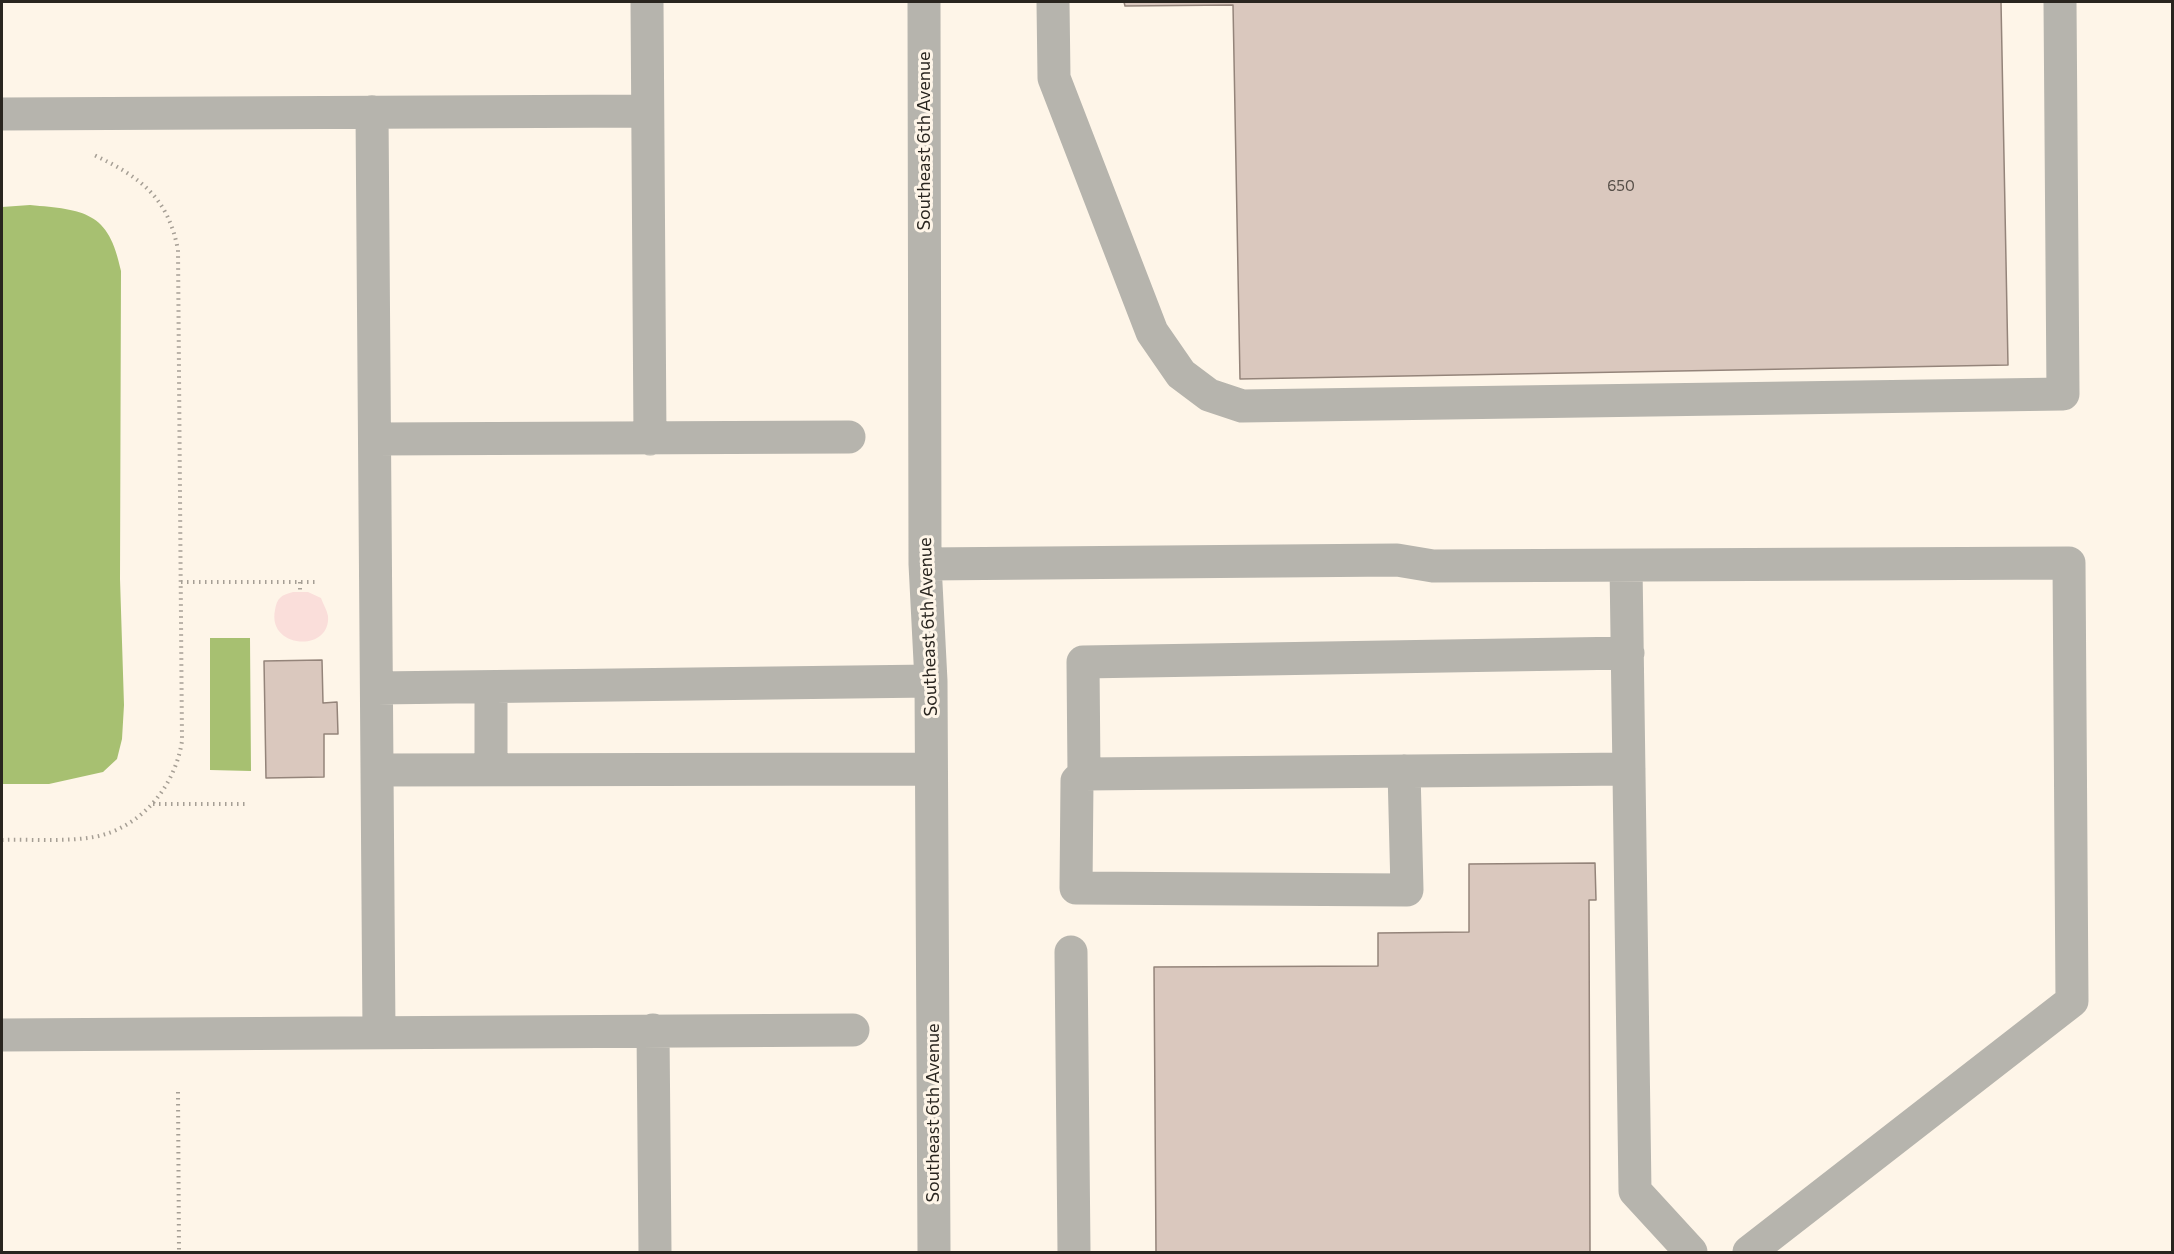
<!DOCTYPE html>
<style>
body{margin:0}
#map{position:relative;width:2174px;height:1254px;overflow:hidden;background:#fef5e8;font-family:Commissioner,sans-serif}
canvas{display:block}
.frame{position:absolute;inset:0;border:3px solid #29251f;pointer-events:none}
</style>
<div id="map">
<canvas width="2174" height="1254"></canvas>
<div class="frame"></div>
</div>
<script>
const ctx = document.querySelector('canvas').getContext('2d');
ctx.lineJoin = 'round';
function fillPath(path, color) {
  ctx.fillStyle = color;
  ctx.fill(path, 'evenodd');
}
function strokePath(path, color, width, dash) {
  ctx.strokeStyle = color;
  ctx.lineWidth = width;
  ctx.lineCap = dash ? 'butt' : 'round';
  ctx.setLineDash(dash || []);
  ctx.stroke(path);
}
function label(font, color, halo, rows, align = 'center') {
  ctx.font = font + ' Commissioner,sans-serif';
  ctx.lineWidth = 6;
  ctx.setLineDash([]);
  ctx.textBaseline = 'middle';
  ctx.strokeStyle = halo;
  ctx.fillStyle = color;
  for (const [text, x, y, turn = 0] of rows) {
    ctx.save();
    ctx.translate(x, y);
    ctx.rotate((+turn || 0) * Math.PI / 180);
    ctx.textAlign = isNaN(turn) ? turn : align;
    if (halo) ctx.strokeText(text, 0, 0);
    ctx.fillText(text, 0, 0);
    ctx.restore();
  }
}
const green = new Path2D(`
 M293,592H308L321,598C323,604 327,610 328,616C331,653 267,649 275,610C277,598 281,595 293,592Z`);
const water = new Path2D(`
 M30,205C84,210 109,211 121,271L120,579L124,705L122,739L117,759L103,772L49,784H2V207Z
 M210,638H250L251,771L210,770Z`);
const building = new Path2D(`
 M1124,2H2001L2008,365L1240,379L1233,5L1125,6Z
 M322,660L323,703L337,702L338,734H324V777L266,778L264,661Z
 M1595,863L1596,900H1589L1590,1252H1156L1154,967L1378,966V933L1469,932V864Z`);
const path = new Path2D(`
 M181,582H318
 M300,582V592
 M153,804H248
 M2,840C32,839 64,842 94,837C141,828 175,787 182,741L178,250C168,197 140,177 94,155
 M178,1092L179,1252`);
const minor = new Path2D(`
 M647,2L650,439
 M924,2L925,564L931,681L934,1252
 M1053,2L1054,78L1152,332L1181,374L1209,395L1242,406L2063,394L2060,2
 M372,112L379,1033
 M2,114L647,111
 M375,439L849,437
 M925,564L1397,560L1433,566L2069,563L2072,1001L1749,1252
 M1626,566L1635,1191L1691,1252
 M1628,653L1083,662L1084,774L1629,769
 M491,687V769
 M377,688L931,681
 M378,770L931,769
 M1084,774L1077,781L1076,888L1407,890L1404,771
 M1071,952L1074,1252
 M653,1030L655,1252
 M2,1035L853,1030`);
const numberNames = [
 ["650",1621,186]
];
const streetNames = [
 ["Southeast 6th Avenue",924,141,-90],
 ["Southeast 6th Avenue",928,627,-92],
 ["Southeast 6th Avenue",933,1113,-90]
];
fillPath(green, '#fadeda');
fillPath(water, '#a7c071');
fillPath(building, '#dac8be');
strokePath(building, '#94847a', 1.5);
strokePath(path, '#a69f95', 4, [1.5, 4.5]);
strokePath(minor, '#b6b4ad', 33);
label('15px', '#554e47', null, numberNames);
label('18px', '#29251f', '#fef5e8', streetNames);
</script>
